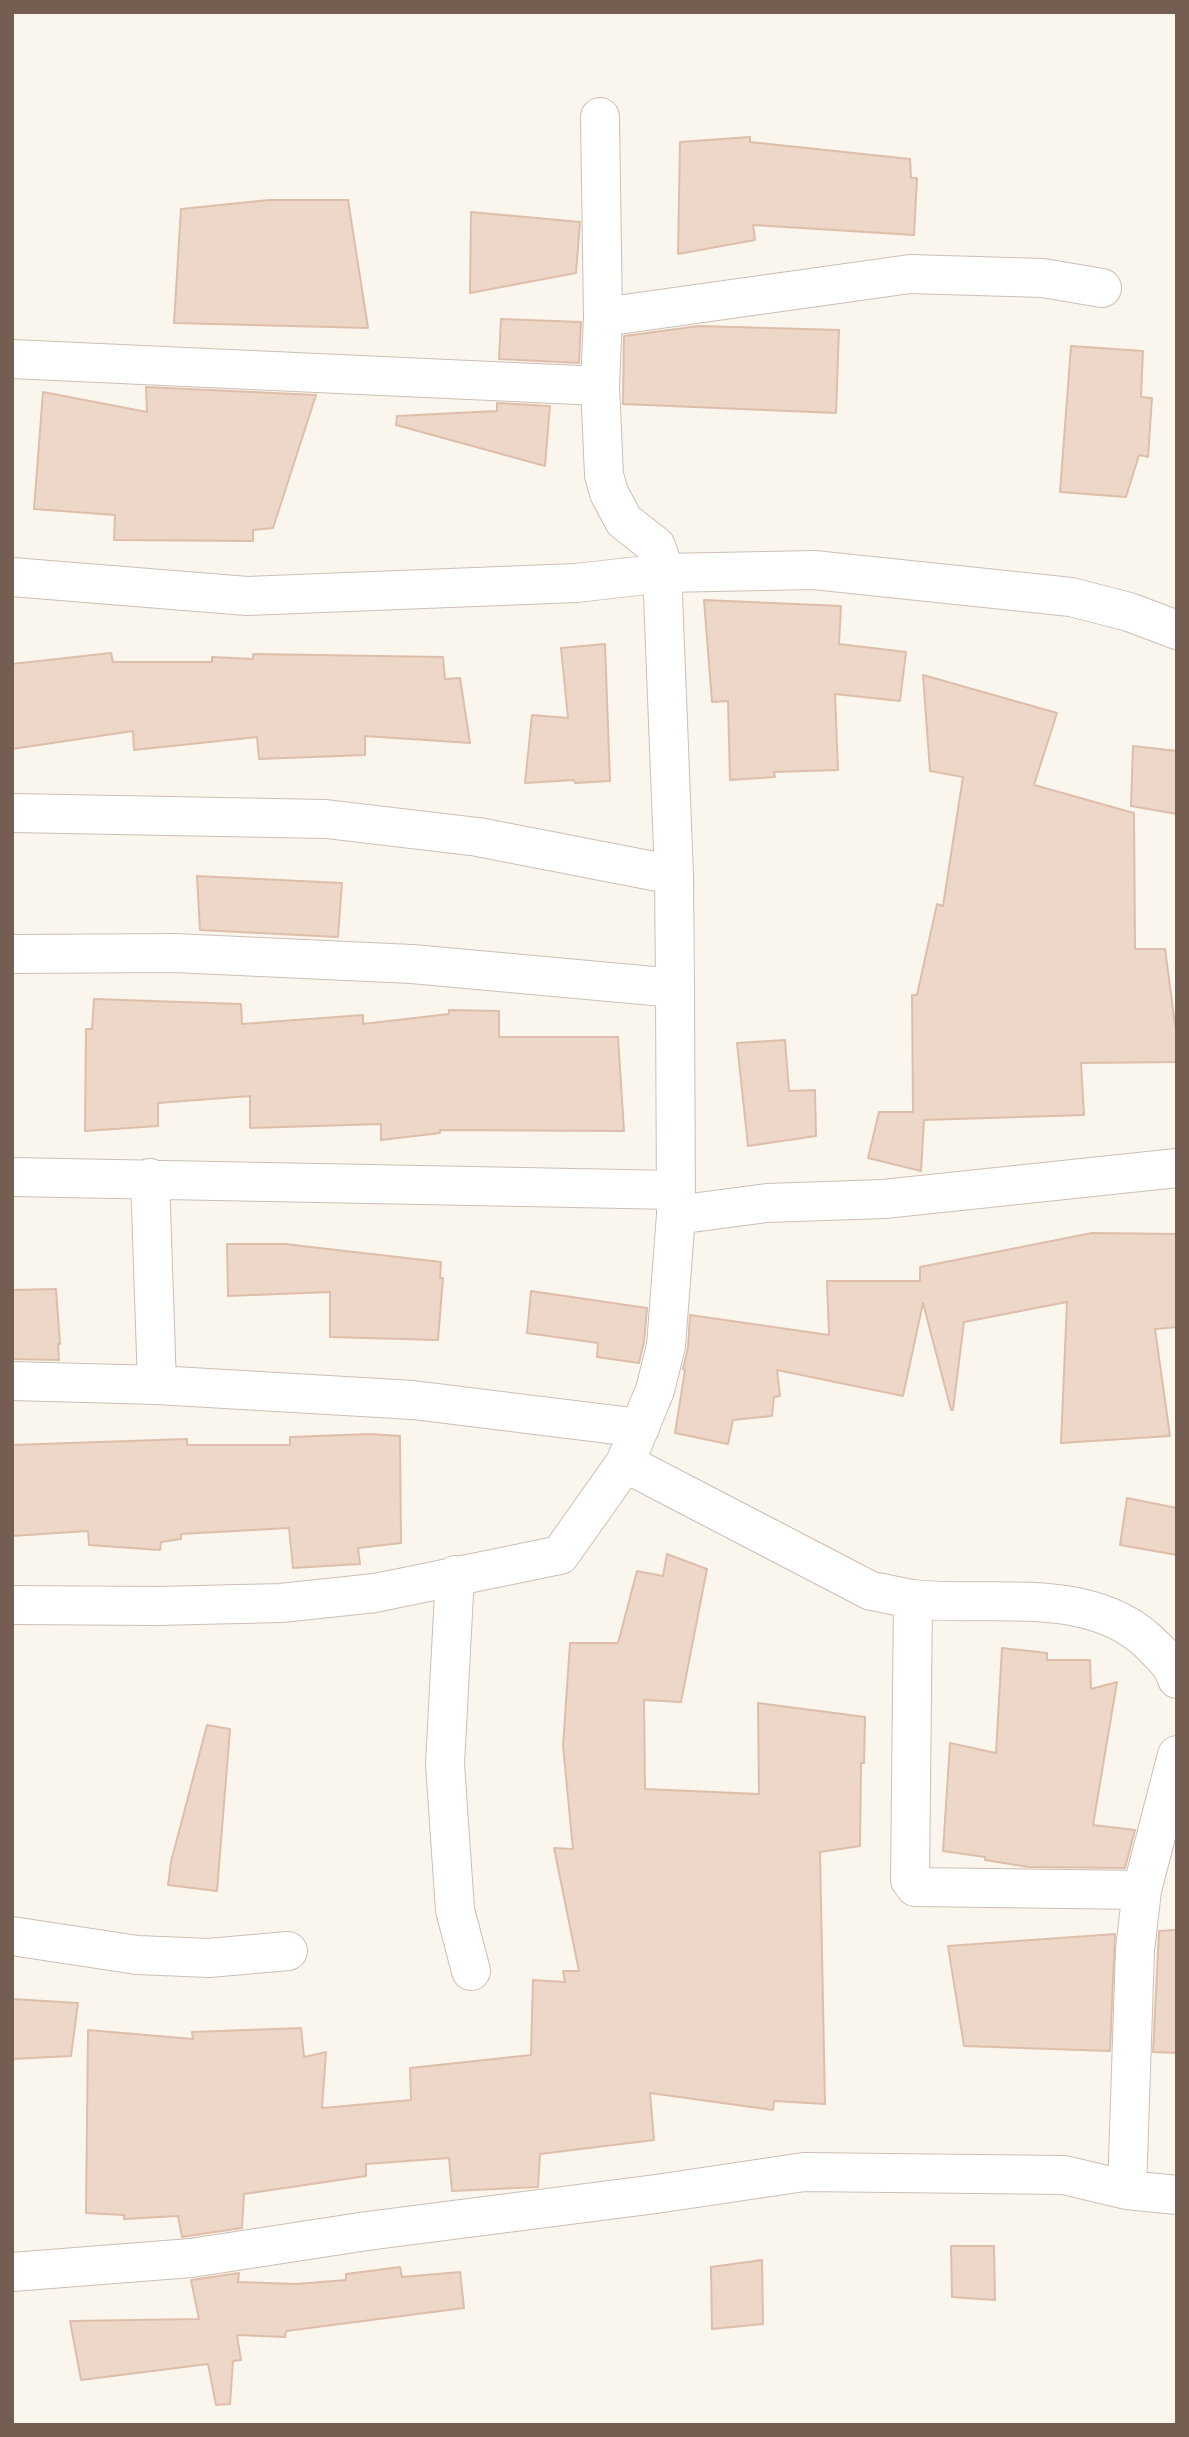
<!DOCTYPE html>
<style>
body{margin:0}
#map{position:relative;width:1189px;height:2437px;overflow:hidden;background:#fbf6ed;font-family:"Exo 2",sans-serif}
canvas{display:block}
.frame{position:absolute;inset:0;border:14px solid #745e52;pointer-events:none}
</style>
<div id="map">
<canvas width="1189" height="2437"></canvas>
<div class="frame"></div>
</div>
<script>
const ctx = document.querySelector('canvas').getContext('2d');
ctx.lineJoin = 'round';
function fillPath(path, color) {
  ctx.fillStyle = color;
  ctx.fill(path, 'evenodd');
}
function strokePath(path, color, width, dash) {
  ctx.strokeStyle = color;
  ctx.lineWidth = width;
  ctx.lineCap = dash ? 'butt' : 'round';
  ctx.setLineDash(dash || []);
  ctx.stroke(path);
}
const building = new Path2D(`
 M750,137V142L910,159L911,178H917L914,235L753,225L755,240L678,254L680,142Z
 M269,200H348L368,328L174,323L181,209Z
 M471,212L580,222L576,273L470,293Z
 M501,319L581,322L579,363L499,359Z
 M699,326L839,330L836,413L623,404L624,336Z
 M1071,346L1143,351L1141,397L1152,398L1148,457L1139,455L1126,497L1060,492Z
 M146,387L316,395L273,528L253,530V541L114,540L115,515L34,509L43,392L147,412Z
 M497,403L550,406L545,466L396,425L397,416L497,411Z
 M704,600L841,606L839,644L906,652L900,701L835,694L838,770L774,772L775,777L730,780L728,701L712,702Z
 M605,644L610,781L575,783L574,780L525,783L532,715L568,718L561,648Z
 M111,653L113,662H212V657L253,659V654L443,657L445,679L460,678L470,743L365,736V755L259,759L257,737L134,750L133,731L12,749V664Z
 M923,675L1057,713L1034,785L1134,813L1135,949H1165L1177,1039V1062L1081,1063L1084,1115L924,1120L921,1171L868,1158L879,1112H913L912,995H917L937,904L943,906L963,777L930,771Z
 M1133,746L1177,751V814L1131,806Z
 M197,876L342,883L338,937L200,930Z
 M94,999L241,1004L242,1024L363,1015V1024L449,1014V1010L499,1011V1037H618L624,1131L440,1130V1133L381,1140V1124L250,1128V1096L158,1103V1126L85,1131L86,1029H92Z
 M785,1040L789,1091L815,1090L816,1136L748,1146L737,1043Z
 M1092,1233L1177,1234V1327L1155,1329L1170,1436L1061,1443L1067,1302L964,1322L953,1410H951L923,1303L903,1396L777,1370L780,1396L774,1397L772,1416L733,1420L728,1444L675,1433L685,1370L683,1369L688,1348L690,1315L829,1335L827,1281H920V1267Z
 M227,1244H285L441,1262L440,1278H443L438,1340L330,1337V1292L228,1296Z
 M56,1289L60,1344H58L59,1360L12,1359V1290Z
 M531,1291L647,1308L644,1342L639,1363L597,1357L598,1343L527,1333Z
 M371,1434L400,1436L401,1543L358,1548L360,1564L293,1568L289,1528L181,1534V1539L161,1542L160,1550L89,1545L88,1531L12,1536V1445L187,1439V1445H290V1437Z
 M1127,1498L1177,1508V1555L1120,1545Z
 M667,1554L707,1569L681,1702L644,1700L645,1789L759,1794L758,1703L865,1717L864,1763H861L860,1846L820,1852L825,2104L774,2101L773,2110L650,2093L654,2140L540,2154L538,2187L452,2191L449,2158L366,2164V2176L244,2194L242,2228L188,2236L182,2237L178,2216L124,2219V2215L86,2213L88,2030L193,2039L192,2032L301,2028L304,2057L326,2052L322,2108L411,2100L410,2068L531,2055L533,1980L565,1982L563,1971H579L554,1848L573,1849L563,1746L570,1643H618L637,1571L663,1576Z
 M1002,1648L1047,1653V1660H1090L1091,1689L1117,1682L1093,1825L1135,1830L1125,1868L1028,1867L985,1860V1857L943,1851L950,1743L996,1753Z
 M207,1725L230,1729L217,1891L168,1885L171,1862Z
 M1177,1930V2053L1153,2052L1159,1931Z
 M1115,1934L1110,2051L964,2046L948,1946Z
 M12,1999L78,2003L71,2056L12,2059Z
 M951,2246H994L995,2300L952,2297Z
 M762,2260L763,2324L712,2329L711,2267Z
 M400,2267L402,2277L460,2272L464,2308L286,2331L285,2337L237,2335L241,2360L233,2361L230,2404L216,2405L208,2364L81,2380L70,2321L199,2319L191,2280L239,2273L238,2282L296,2284L346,2280V2274Z`);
const minor = new Path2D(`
 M603,317L910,274L1043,278L1102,288
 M12,359L600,386
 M12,577L247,596L576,583L665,573L814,570L1071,597L1129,612L1177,630
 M12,813L326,819L478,837L674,875
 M12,954L174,953L412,964L675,988
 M12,1177L675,1190
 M150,1178L157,1385
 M676,1215L767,1203L884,1199L1177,1168
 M12,1381L157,1385L413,1400L640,1428
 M625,1463L871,1591C885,1593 899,1597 913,1599C993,1608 1094,1583 1155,1648C1165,1658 1173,1666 1177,1679
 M455,1575L445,1764L455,1910L471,1971
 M913,1599L910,1880L915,1887L1142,1890
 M12,1605L157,1606L281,1603L375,1593L560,1555L625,1463L655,1390L666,1346L676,1215L675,988L674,875L663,595L665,573L656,546L624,521L609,493L604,475L600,386L603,317L600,117
 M12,1936L137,1955L209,1958L288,1951
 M1127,2190L1135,1950L1142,1890L1177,1755
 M12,2272L191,2258L367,2231L656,2194L804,2172L1064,2175L1127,2190L1177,2195`);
fillPath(building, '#edd7c8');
strokePath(building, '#debeaa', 2);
strokePath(minor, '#cdbeb4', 40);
strokePath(minor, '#fff', 38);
</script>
